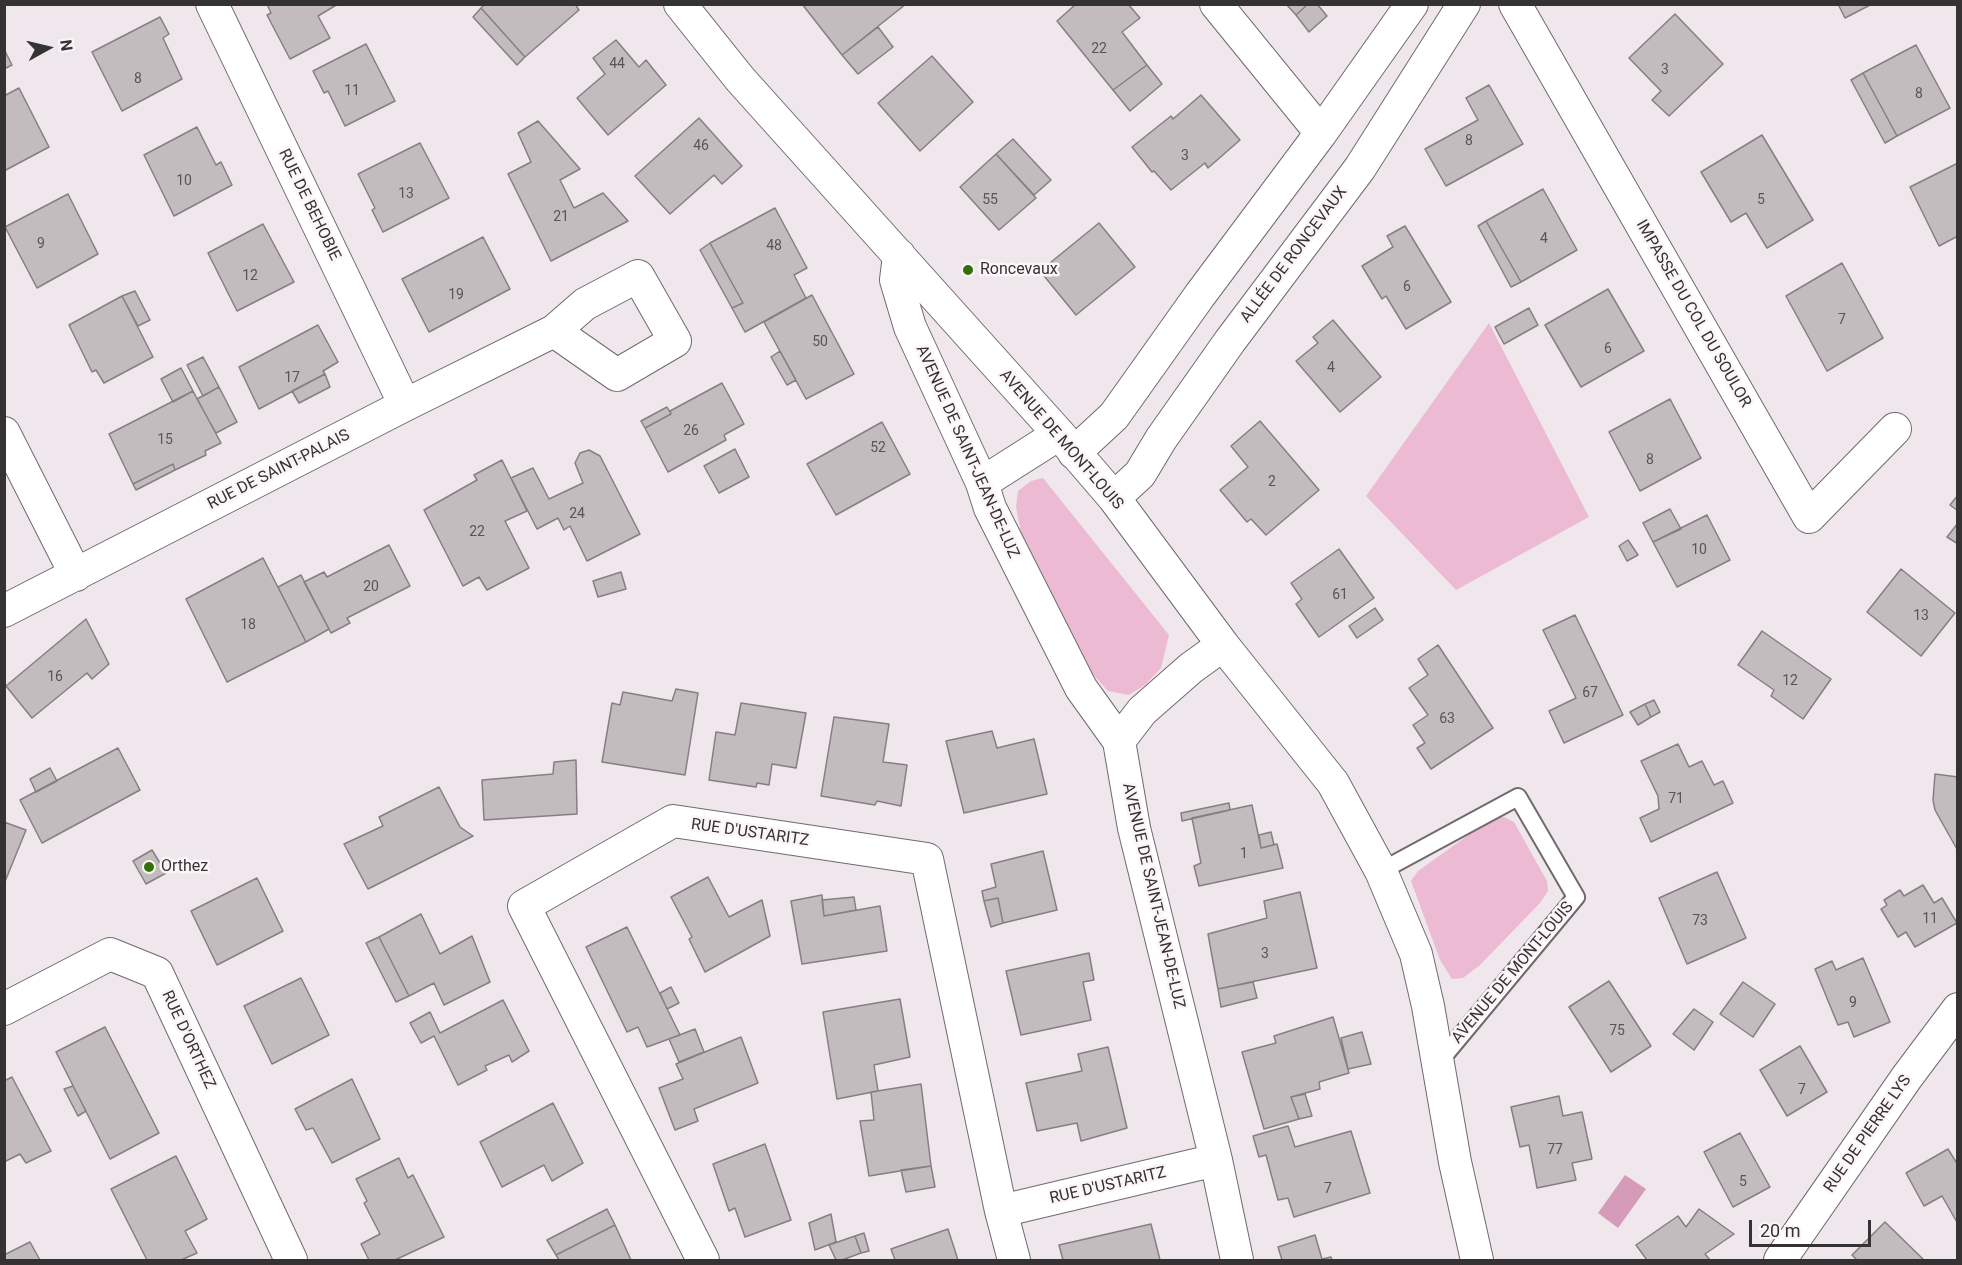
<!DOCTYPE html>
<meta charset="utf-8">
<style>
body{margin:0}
#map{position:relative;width:1962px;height:1265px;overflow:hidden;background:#efe7eb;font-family:Roboto,sans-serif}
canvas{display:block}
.frame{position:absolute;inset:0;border:6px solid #353234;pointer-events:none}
.north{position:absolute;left:18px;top:18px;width:60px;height:60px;-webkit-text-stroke:4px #fcf5f8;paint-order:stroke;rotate:82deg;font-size:16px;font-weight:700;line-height:24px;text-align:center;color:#353234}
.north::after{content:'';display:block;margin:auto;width:21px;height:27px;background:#353234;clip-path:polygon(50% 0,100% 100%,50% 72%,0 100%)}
.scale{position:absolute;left:1749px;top:1220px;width:122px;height:27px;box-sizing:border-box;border:3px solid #353234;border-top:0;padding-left:8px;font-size:18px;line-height:21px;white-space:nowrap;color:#353234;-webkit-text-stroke:4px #fcf5f8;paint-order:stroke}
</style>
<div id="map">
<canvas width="1962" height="1265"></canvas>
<div class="frame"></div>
<div class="north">N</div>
<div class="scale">20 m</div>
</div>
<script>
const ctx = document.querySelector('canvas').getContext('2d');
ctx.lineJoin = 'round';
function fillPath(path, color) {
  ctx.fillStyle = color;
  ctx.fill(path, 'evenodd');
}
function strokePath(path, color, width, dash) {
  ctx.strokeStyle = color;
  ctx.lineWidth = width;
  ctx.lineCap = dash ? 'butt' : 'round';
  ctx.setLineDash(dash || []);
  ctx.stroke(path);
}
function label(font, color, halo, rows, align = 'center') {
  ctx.font = font + ' Roboto,sans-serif';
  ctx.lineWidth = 5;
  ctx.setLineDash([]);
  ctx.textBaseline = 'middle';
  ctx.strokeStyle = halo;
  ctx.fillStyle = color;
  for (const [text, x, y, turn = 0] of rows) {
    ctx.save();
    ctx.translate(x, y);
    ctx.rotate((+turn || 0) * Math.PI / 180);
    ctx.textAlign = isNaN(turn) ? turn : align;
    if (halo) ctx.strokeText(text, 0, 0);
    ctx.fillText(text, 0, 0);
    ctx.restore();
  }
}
const green = new Path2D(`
 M1489,323L1589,517L1456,590L1366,496Z
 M1043,478L1169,635L1161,668L1145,685L1129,695L1108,691L1079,659L1024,549L1016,507L1018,491L1031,481Z
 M1504,817L1514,822L1547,881L1548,891L1540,903L1480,965L1463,978L1452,979L1440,960L1411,881L1418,871L1491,819Z`);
const water = new Path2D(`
 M1625,1175L1646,1189L1618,1228L1598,1213Z`);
const building = new Path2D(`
 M267,4H338L318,16L330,38L290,59L267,15L271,13Z
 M485,4H575L579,10L525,57L481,8Z
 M802,4H906L842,55Z
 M1076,4H1128L1140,18L1122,32L1147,65L1113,90L1057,21Z
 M1286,4H1308L1296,15Z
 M1308,4H1317L1327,16L1309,32L1296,15Z
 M1838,4H1872L1845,18Z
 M481,8L525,57L517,65L473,17Z
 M1675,14L1723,64L1669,116L1652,100L1661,91L1629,58Z
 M160,17L169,34L163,38L182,79L122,111L92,52Z
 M878,27L893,47L858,74L842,55Z
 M616,40L639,67L646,60L666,85L608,135L577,98L605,74L593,58Z
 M366,44L395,101L345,126L328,91L324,93L313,71Z
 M1916,45L1950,108L1897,136L1863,73Z
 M4,49L12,65L4,69Z
 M932,56L973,102L920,151L878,103Z
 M1147,65L1162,84L1130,111L1113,90Z
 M1863,73L1897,136L1885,143L1851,80Z
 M1489,85L1523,144L1446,186L1425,149L1478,120L1466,98Z
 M19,88L49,147L4,171V96Z
 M1201,95L1240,140L1208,168L1205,163L1171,190L1154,171L1152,172L1132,147L1171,116L1173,119Z
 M699,118L742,166L722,184L714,175L670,214L635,176Z
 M538,121L580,169L560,180L574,208L603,193L628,221L551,261L508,174L531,162L518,133Z
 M197,127L216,165L221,162L232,185L174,216L144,155Z
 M1762,135L1813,220L1767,248L1746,213L1731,222L1701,172Z
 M1013,139L1051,180L1034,195L996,154Z
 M420,143L449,198L383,232L372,210L375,208L358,174Z
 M996,154L1036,198L999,230L960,187Z
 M1958,163V236L1939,246L1910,187Z
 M1543,189L1577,250L1521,282L1486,221Z
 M68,194L98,254L37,288L5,227Z
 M775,208L807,268L794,275L806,298L745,332L732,308L743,303L710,243Z
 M1486,221L1521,282L1511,287L1478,226Z
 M1099,223L1135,267L1076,315L1040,271Z
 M263,224L294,282L237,311L208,253Z
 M1405,226L1451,302L1406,329L1386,296L1382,299L1362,266L1393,247L1387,236Z
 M483,237L510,289L429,332L402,279Z
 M710,243L743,303L732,308L700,250Z
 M1842,263L1883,338L1827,371L1786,296Z
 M1608,289L1644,351L1581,387L1545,325Z
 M135,291L150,320L138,326L122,296Z
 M812,295L854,374L806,399L764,322Z
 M122,296L153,357L104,383L96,370L92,372L69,325Z
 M1529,308L1538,325L1504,344L1495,327Z
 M1333,320L1381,377L1340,412L1296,361L1318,343L1313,337Z
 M318,325L338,362L323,371L325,374L259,409L239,367Z
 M780,351L796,380L787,385L771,357Z
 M203,357L219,387L203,396L187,365Z
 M181,368L193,391L173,402L161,379Z
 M325,374L330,387L299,403L292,391Z
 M722,383L744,424L724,435L726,440L668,472L645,428L671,414L670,411Z
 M219,387L237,422L216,433L197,399Z
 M193,391L221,443L205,451L206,455L175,470L173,464L133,484L109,434Z
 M1670,399L1701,458L1640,491L1609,432Z
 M667,407L671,414L645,428L641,421Z
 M1260,421L1319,490L1266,535L1251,519L1247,522L1220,490L1248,467L1231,446Z
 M882,422L910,474L836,515L807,464Z
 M735,449L749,477L719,493L704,466Z
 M589,450L600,456L640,534L587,561L570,526L564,530L558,518L537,529L511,478L533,468L549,499L583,483L575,463L580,453Z
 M502,460L527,511L505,521L529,568L487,590L479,577L463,586L424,510L477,480L474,475Z
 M173,464L175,470L136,490L133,484Z
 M1958,495V511L1950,505Z
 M1670,509L1681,529L1653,542L1643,523Z
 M1707,515L1730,560L1677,587L1653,542Z
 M1958,523V544L1947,537Z
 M1628,540L1638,555L1627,561L1619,546Z
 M389,545L410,586L347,618L350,623L331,633L304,582L324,572L327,577Z
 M1339,549L1374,598L1319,637L1296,604L1302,599L1291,583Z
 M263,558L306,642L227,682L186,599Z
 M1901,569L1955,613L1921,656L1867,612Z
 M621,572L626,589L598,597L593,581Z
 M301,575L329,629L306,642L278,587Z
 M1375,608L1383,620L1357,638L1349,626Z
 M1575,615L1623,715L1564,743L1549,711L1576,698L1543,630Z
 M86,619L109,664L92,679L87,673L32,718L6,686Z
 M1762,631L1831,679L1803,719L1771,696L1774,690L1738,665Z
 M1438,645L1493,728L1431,769L1417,748L1425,743L1413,725L1428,715L1409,688L1428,675L1418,659Z
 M676,689L698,693L685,775L602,762L612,703L620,705L623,692L672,701Z
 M1654,700L1660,712L1651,717L1645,704Z
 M741,703L806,713L796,768L772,764L769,785L757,783L756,787L709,780L716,732L735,735Z
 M1645,704L1651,717L1638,725L1630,712Z
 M834,717L889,724L883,762L907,765L901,806L877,801L875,805L821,796Z
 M992,731L997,748L1034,739L1047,794L964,813L946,741Z
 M1678,744L1689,767L1702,761L1714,785L1723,781L1733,803L1651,842L1640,818L1659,809L1658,796L1641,761Z
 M118,748L140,790L42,843L20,800Z
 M576,760L577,814L484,820L482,780L553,774L554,762Z
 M50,768L57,781L36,792L30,779Z
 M1935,774L1958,777V851L1935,810L1933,800Z
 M439,787L460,827L473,836L368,889L344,844L383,826L379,817Z
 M1229,803L1230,810L1182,821L1181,813Z
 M1252,805L1261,848L1277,844L1283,868L1199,886L1194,866L1201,863L1192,818Z
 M4,822L26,830L4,884Z
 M1271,832L1274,845L1261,848L1259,835Z
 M152,850L166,873L146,884L133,861Z
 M1043,851L1057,910L1003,923L998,898L984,901L982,891L996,887L991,864Z
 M1717,872L1746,938L1687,964L1659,898Z
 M708,877L729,917L762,900L770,936L705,972L689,939L692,937L671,897Z
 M257,878L283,931L217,965L191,911Z
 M1923,885L1934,903L1942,898L1957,923L1915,947L1906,932L1898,937L1881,909L1887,905L1884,900L1900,890L1904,896Z
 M1300,892L1317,968L1218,989L1208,934L1267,918L1264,901Z
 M822,895L824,916L880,906L887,951L802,964L791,901Z
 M854,897L856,910L824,916L822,900Z
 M998,898L1003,923L991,927L984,901Z
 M421,914L440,954L472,936L490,982L444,1005L434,983L409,996L379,937Z
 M627,927L680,1035L647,1047L638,1027L627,1032L586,947Z
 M379,937L409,996L396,1002L366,943Z
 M1089,953L1094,980L1083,982L1091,1020L1021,1035L1006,971Z
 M1863,958L1890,1022L1854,1037L1848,1022L1838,1025L1815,969L1832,961L1836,970Z
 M301,978L329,1035L272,1064L244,1006Z
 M1609,981L1651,1046L1611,1072L1569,1007Z
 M1253,982L1257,998L1221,1007L1218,989Z
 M1743,982L1775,1004L1753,1037L1720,1014Z
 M671,987L679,1003L667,1009L660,993Z
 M900,999L910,1057L874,1065L878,1091L837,1099L823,1012Z
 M503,1000L529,1051L512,1062L509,1055L485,1066L487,1070L458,1085L434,1036L421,1043L410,1023L430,1012L440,1033Z
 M1694,1009L1713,1022L1694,1050L1673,1034Z
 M1333,1017L1349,1073L1319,1082L1320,1089L1291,1097L1299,1119L1264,1129L1242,1052L1276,1043L1274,1036Z
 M105,1027L159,1133L110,1159L56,1052Z
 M695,1029L704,1052L679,1062L669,1039Z
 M1362,1032L1371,1064L1348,1069L1341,1038Z
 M741,1037L758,1083L694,1109L698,1121L675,1130L659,1088L683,1079L676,1064Z
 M1800,1046L1827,1092L1787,1116L1760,1070Z
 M1108,1047L1127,1128L1081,1141L1077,1123L1037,1131L1026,1083L1082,1071L1078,1054Z
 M12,1077L51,1151L26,1163L20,1154L4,1162V1081Z
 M352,1079L380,1139L332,1163L313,1128L306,1130L295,1109Z
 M921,1084L931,1166L869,1176L860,1121L874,1120L871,1092Z
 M73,1086L86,1111L78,1116L64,1089Z
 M1305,1094L1312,1116L1299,1119L1291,1097Z
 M1559,1096L1563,1116L1582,1112L1592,1159L1572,1163L1576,1180L1537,1188L1529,1145L1520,1147L1511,1107Z
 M553,1103L583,1163L552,1181L544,1165L502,1187L480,1142Z
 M1288,1126L1295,1147L1351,1131L1370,1193L1294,1217L1288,1198L1278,1200L1266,1155L1259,1157L1253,1136Z
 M1740,1133L1770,1187L1733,1207L1704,1152Z
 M765,1144L791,1220L745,1237L735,1208L729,1211L713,1164Z
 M1948,1149L1958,1165V1224L1942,1196L1924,1206L1906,1173Z
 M176,1156L207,1219L185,1231L197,1253L181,1260H147L111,1189Z
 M399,1158L408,1178L413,1175L444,1237L395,1260H369L361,1244L380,1234L364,1203L367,1201L356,1179Z
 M931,1166L935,1187L906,1192L901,1170Z
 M607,1209L615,1225L556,1255L547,1240Z
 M1699,1209L1734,1234L1705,1254L1710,1260H1647L1636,1245L1678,1216L1686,1227Z
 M831,1214L836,1242L815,1250L809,1223Z
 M1885,1222L1924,1260H1857L1852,1255Z
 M1151,1224L1160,1260H1063L1059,1245Z
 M615,1225L631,1260H559L556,1255Z
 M948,1229L958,1260H895L891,1249Z
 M864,1233L869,1251L861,1253L855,1236Z
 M1315,1235L1322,1259L1331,1257L1332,1260H1282L1278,1247Z
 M855,1236L861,1253L842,1260H836L829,1245Z
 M30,1242L40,1260H4V1255Z`);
const service = new Path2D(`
 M1381,871L1518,797L1576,897L1438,1063`);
const minor = new Path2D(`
 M212,4L405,405
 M680,4L740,79L1059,434L1114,498L1223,645L1333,783L1381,871L1416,954L1428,1006L1455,1162L1477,1260
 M1216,4L1321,133
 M1515,4L1809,517L1895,429
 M899,255L896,280L910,327L982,483L990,508L1081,688L1119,741L1134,828L1216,1160L1237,1260
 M4,433L76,575
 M1074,453L1114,416L1200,295L1321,133L1412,4
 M982,483L1059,434
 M1114,498L1140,474L1161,439L1230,341L1360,168L1464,4
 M4,611L405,405L554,331L585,304L638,276L675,341L617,375L554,331
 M1119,741L1142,711L1191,668L1223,645
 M4,1009L110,954L157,973L291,1260
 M1001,1211L1216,1160
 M703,1260L524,906L673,821L927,859L1001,1211L1014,1260
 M1780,1260L1907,1077L1958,1009`);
const markers = [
 [968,270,6,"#317108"],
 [149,867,6,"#317108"]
];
const numberNames = [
 ["22",1099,49],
 ["44",617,64],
 ["3",1665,70],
 ["8",138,79],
 ["11",352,91],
 ["8",1919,94],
 ["8",1469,141],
 ["46",701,146],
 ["3",1185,156],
 ["10",184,181],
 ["13",406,194],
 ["55",990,200],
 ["5",1761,200],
 ["21",561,217],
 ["4",1544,239],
 ["9",41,244],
 ["48",774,246],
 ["12",250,276],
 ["6",1407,287],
 ["19",456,295],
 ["7",1842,320],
 ["50",820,342],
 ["6",1608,349],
 ["4",1331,368],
 ["17",292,378],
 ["26",691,431],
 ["15",165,440],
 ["52",878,448],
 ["8",1650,460],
 ["2",1272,482],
 ["24",577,514],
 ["22",477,532],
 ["10",1699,550],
 ["20",371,587],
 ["61",1340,595],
 ["13",1921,616],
 ["18",248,625],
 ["16",55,677],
 ["12",1790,681],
 ["67",1590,693],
 ["63",1447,719],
 ["71",1676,799],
 ["1",1244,854],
 ["11",1930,919],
 ["73",1700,921],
 ["3",1265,954],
 ["9",1853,1003],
 ["75",1617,1031],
 ["7",1802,1090],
 ["77",1555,1150],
 ["5",1743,1182],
 ["7",1328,1189]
];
const streetNames = [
 ["RUE DE BEHOBIE",309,205,64],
 ["ALLÉE DE RONCEVAUX",1294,255,-53],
 ["IMPASSE DU COL DU SOULOR",1693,314,60],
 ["AVENUE DE MONT-LOUIS",1061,440,49],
 ["AVENUE DE SAINT-JEAN-DE-LUZ",967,452,66],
 ["RUE DE SAINT-PALAIS",279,470,-27],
 ["RUE D'USTARITZ",750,833,8],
 ["AVENUE DE SAINT-JEAN-DE-LUZ",1153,896,77],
 ["AVENUE DE MONT-LOUIS",1513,973,-50],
 ["RUE D'ORTHEZ",188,1040,65],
 ["RUE DE PIERRE LYS",1868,1134,-55],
 ["RUE D'USTARITZ",1108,1186,-13]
];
const poiNames = [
 ["Roncevaux",980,270],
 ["Orthez",161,867]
];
fillPath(green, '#edbad4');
fillPath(water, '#d59bb8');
fillPath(building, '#c3bcbf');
strokePath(building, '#867f82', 1.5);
strokePath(service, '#716a6d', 20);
strokePath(minor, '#716a6d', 34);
strokePath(service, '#fff', 16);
strokePath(minor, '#fff', 32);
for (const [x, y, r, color] of markers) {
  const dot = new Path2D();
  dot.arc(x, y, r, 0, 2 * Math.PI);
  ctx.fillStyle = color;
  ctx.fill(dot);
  strokePath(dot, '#fcf5f8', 2);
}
label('14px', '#585457', null, numberNames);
label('16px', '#353234', '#fcf5f8', streetNames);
label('16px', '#353234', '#fcf5f8', poiNames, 'left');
</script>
